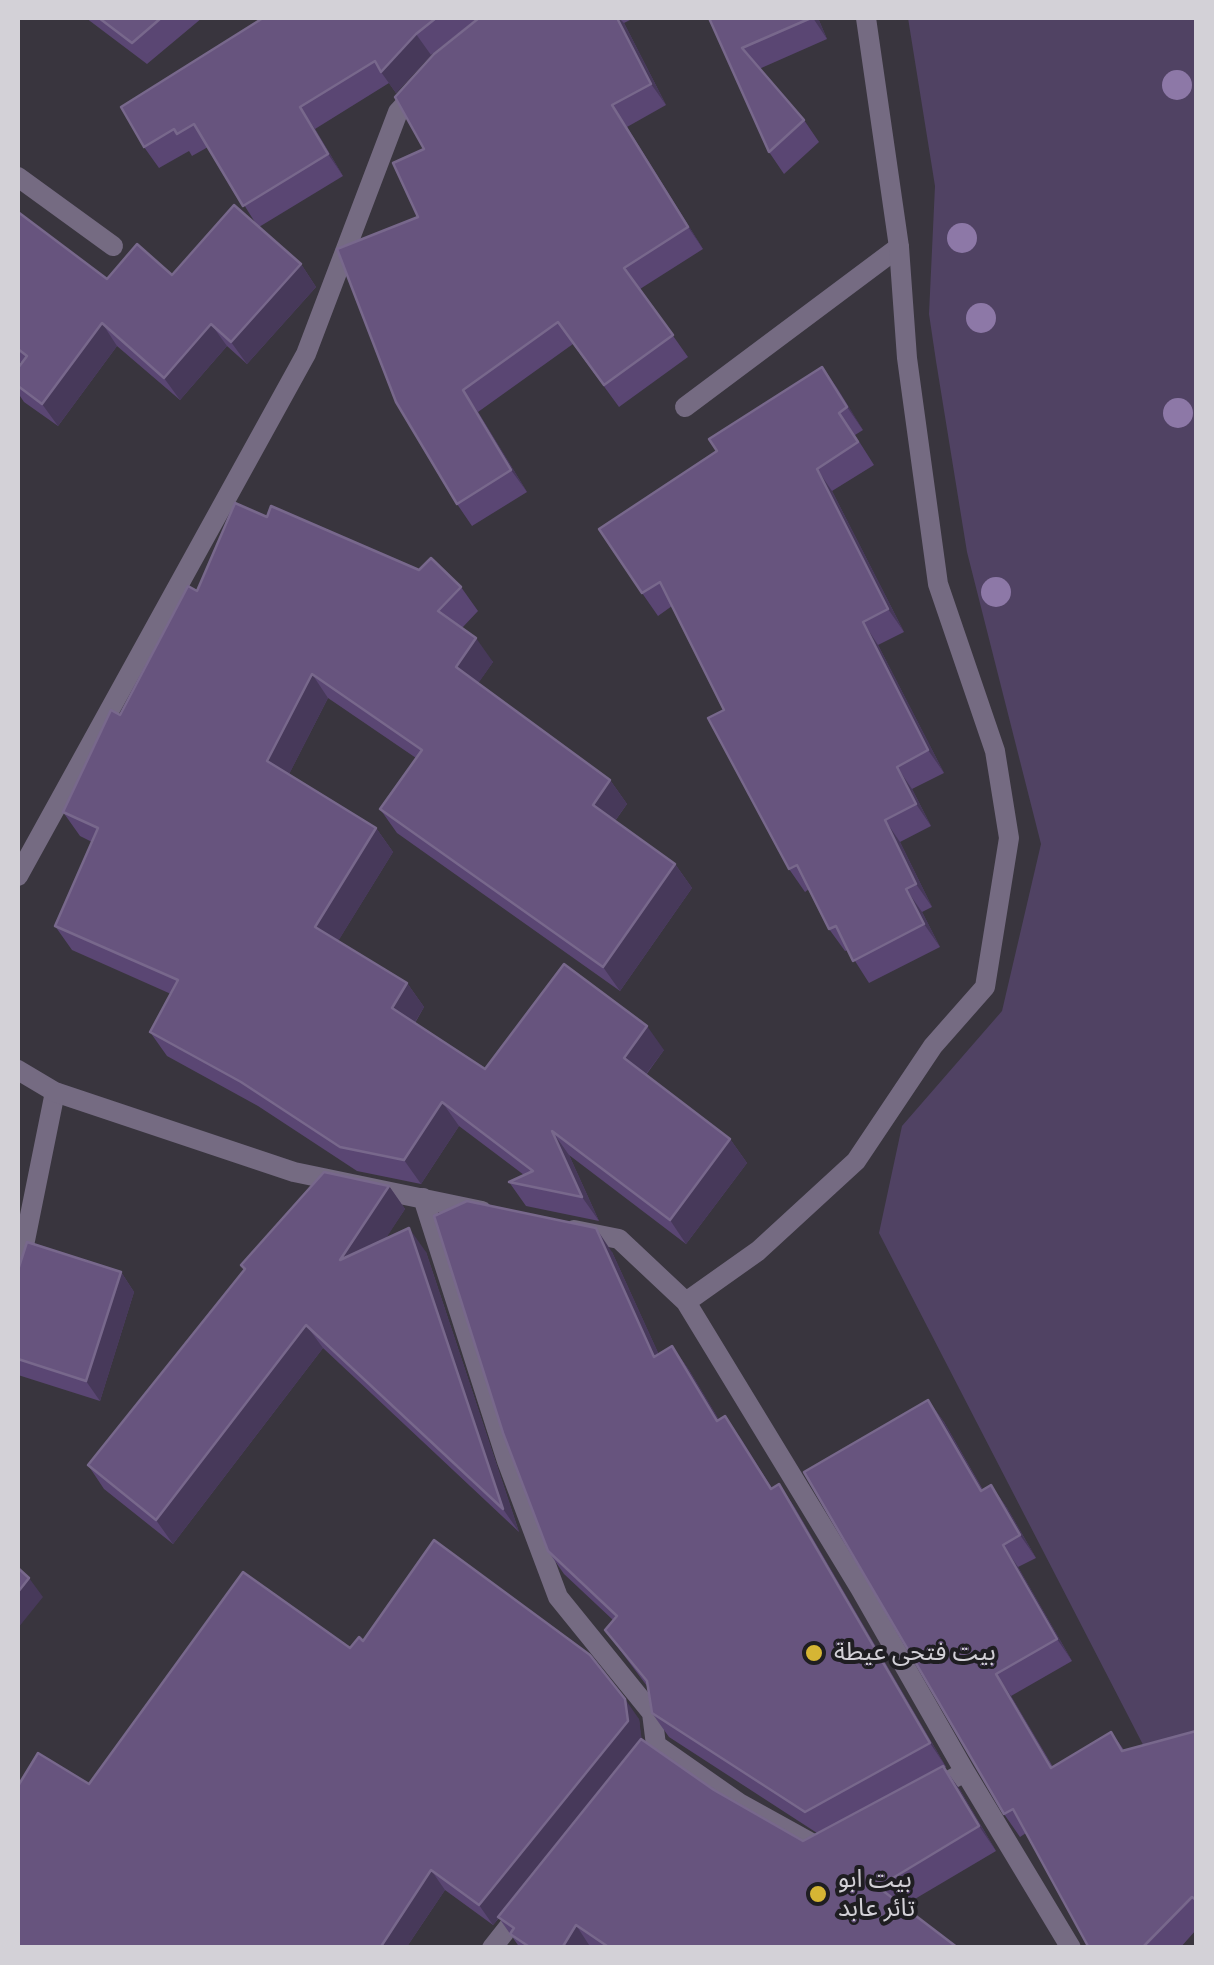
<!DOCTYPE html>
<meta charset="utf-8">
<style>
body{margin:0}
#map{position:relative;width:1214px;height:1965px;overflow:hidden;background:#39353e;font-family:"IBM Plex Sans",sans-serif}
canvas{display:block}
.frame{position:absolute;inset:0;border:20px solid #d3d1d7;pointer-events:none}
</style>
<div id="map">
<canvas width="1214" height="1965"></canvas>
<div class="frame"></div>
</div>
<script>
const ctx = document.querySelector('canvas').getContext('2d');
ctx.lineJoin = 'round';
function fillPath(path, color) {
  ctx.fillStyle = color;
  ctx.fill(path, 'evenodd');
}
function strokePath(path, color, width, dash) {
  ctx.strokeStyle = color;
  ctx.lineWidth = width;
  ctx.lineCap = dash ? 'butt' : 'round';
  ctx.setLineDash(dash || []);
  ctx.stroke(path);
}
function label(font, color, halo, rows, align = 'center') {
  ctx.font = font + ' "IBM Plex Sans","Noto Sans Arabic",sans-serif';
  ctx.lineWidth = 8;
  ctx.setLineDash([]);
  ctx.textBaseline = 'middle';
  ctx.strokeStyle = halo;
  ctx.fillStyle = color;
  for (const [text, x, y, turn = 0] of rows) {
    ctx.save();
    ctx.translate(x, y);
    ctx.rotate((+turn || 0) * Math.PI / 180);
    ctx.textAlign = isNaN(turn) ? turn : align;
    if (halo) ctx.strokeText(text, 0, 0);
    ctx.fillText(text, 0, 0);
    ctx.restore();
  }
}
const green = new Path2D(`
 M908,18H1196V1750L1154,1766L879,1233L902,1126L1002,1011L1041,844L967,552L936,361L929,314L935,186Z`);
const service = new Path2D(`
 M685,407L899,247
 M18,1275L55,1092`);
const minor = new Path2D(`
 M18,177L113,246
 M18,876L306,354L398,112L420,88
 M18,1070L55,1092L294,1172L482,1211
 M423,1198L507,1461L558,1597L652,1713L656,1745L739,1803L824,1850
 M574,1230L619,1239L686,1302L758,1251L856,1161L933,1046L985,987L1009,838L995,751L938,584L907,358L899,247L866,18
 M686,1302L860,1588L965,1772
 M928,1792L965,1772L1071,1948
 M492,1948L522,1910`);
const trees = [
 [1177,85],
 [962,238],
 [981,318],
 [1178,413],
 [996,592]
];
const wall = new Path2D(`
 M86,18H202L147,64Z
 M263,18H478L431,55L396,93L389,83L315,129L343,176L259,227L301,264L316,287L247,364L227,346L180,400L117,346L58,426L24,402L18,393V368L21,363L18,360V212L107,279L172,275L256,224L208,147L192,156L189,151L159,168L144,147Z
 M479,18H634L624,23L666,105L627,127L703,249L640,289L688,357L619,407L573,344L478,412L527,492L472,526L457,504L418,217L424,149Z
 M709,18H818L827,39L759,69L804,120L819,142L784,174L769,152Z
 M822,367L863,430L855,435L874,465L832,491L904,632L878,645L944,773L912,789L931,826L900,842L932,907L922,912L940,947L869,983L848,950L845,951L829,929L809,889L805,892L789,869L724,710L672,606L658,616L642,593L717,451Z
 M267,517L419,570L461,587L478,611L462,628L493,662L478,683L610,780L627,804L615,821L675,864L692,888L620,991L397,833L380,809L416,758L328,698L289,774L376,828L393,852L338,941L407,983L424,1007L415,1023L485,1069L664,1050L646,1075L730,1139L747,1163L686,1244L569,1155L599,1221L526,1206L509,1182L524,1175L459,1126L421,1184L357,1171L258,1106L167,1056L150,1032L171,994L72,950L55,926L92,842L80,836L63,812L120,715L197,591Z
 M389,1186L405,1209L385,1239L426,1252L519,1532L323,1348L173,1544L104,1489L88,1465L244,1270L241,1265Z
 M612,1252L659,1355L672,1346L689,1370L719,1420L725,1416L772,1488L779,1484L795,1508L946,1767L944,1768L960,1790L996,1851L903,1906L958,1948H520L499,1918L493,1925L445,1890L406,1948H18L89,1784L363,1641L639,1719L641,1739L714,1790L803,1841L817,1833L669,1737L652,1713L647,1686L605,1630L613,1620L564,1574L548,1551Z
 M18,1270L121,1272L134,1292L100,1401L18,1375Z
 M928,1400L944,1422L983,1490L991,1485L1007,1508L1036,1558L1018,1567L1072,1661L1011,1696L1053,1767L1111,1732L1124,1750L1196,1731V1930L1180,1948H1089L1026,1833L1020,1837L1004,1814Z`);
const shadedWall = new Path2D(`
 M617,18H619L624,23L666,105L651,84Z
 M813,18H818L827,39Z
 M416,34L431,55L396,93L381,72Z
 M612,105L627,127L703,249L688,227Z
 M300,107L315,129L343,176L328,154Z
 M301,264L316,287L247,364L231,342Z
 M102,323L117,346L58,426L42,404Z
 M211,324L227,346L180,400L164,378Z
 M822,367L838,389L863,430L847,407Z
 M463,390L478,412L527,492L511,470Z
 M817,469L832,491L904,632L888,609Z
 M863,622L878,645L944,773L928,750Z
 M476,638L493,662L473,691L456,667Z
 M312,674L328,698L284,784L267,761Z
 M897,767L912,789L931,826L916,804Z
 M610,780L627,804L609,829L593,805Z
 M885,820L900,842L932,907L916,884Z
 M376,828L393,852L332,951L315,927Z
 M675,864L692,888L620,991L603,967Z
 M906,889L922,912L940,947L924,924Z
 M407,983L424,1007L409,1032L392,1008Z
 M647,1026L664,1050L640,1082L624,1058Z
 M442,1102L459,1126L421,1184L404,1160Z
 M552,1131L569,1155L599,1221L582,1197Z
 M730,1139L747,1163L686,1244L670,1220Z
 M389,1186L405,1209L357,1283L340,1260Z
 M409,1228L426,1252L519,1532L503,1509Z
 M596,1228L612,1252L671,1381L654,1357Z
 M121,1272L134,1292L100,1401L86,1381Z
 M306,1325L323,1348L173,1544L156,1520Z
 M672,1346L689,1370L734,1445L717,1421Z
 M928,1400L944,1422L996,1514L981,1491Z
 M725,1416L742,1440L787,1513L771,1489Z
 M779,1484L795,1508L946,1767L930,1743Z
 M991,1485L1007,1508L1036,1558L1020,1535Z
 M1003,1545L1018,1567L1072,1661L1057,1639Z
 M29,1578L43,1597L18,1628V1592Z
 M996,1674L1011,1696L1066,1791L1051,1768Z
 M625,1699L639,1719L642,1741L493,1925L479,1905Z
 M943,1766L960,1790L996,1851L979,1826Z
 M431,1870L445,1890L406,1948H380Z
 M576,1925L591,1948H562Z`);
const building = new Path2D(`
 M99,18H161L132,43Z
 M263,18H436L416,34L381,72L375,61L300,107L328,154L243,206L194,124L177,134L174,129L144,147L121,107Z
 M479,18H617L651,84L612,105L688,227L624,268L673,335L604,385L558,322L463,390L511,470L457,504L396,402L337,249L418,217L393,163L424,149L395,97L434,54Z
 M709,18H811L742,48L804,120L769,152Z
 M234,205L301,264L231,342L211,324L164,378L102,323L42,404L18,386V368L27,356L18,349V212L107,279L137,244L172,275Z
 M822,367L847,407L839,413L858,442L817,469L888,609L863,622L928,750L897,767L916,804L885,820L916,884L906,889L924,924L853,961L836,926L829,929L797,865L789,869L708,718L724,710L660,582L642,593L599,529L717,451L709,439Z
 M235,503L267,517L271,506L419,570L431,558L461,587L438,611L476,638L456,667L610,780L593,805L675,864L603,967L380,809L422,750L312,674L267,761L376,828L315,927L407,983L392,1008L485,1069L564,964L647,1026L624,1058L730,1139L670,1220L552,1131L582,1197L509,1182L533,1171L442,1102L404,1160L340,1147L241,1082L150,1032L178,980L55,926L98,828L63,812L111,710L120,715L188,586L197,591Z
 M324,1172L389,1186L340,1260L409,1228L503,1509L306,1325L156,1520L88,1465L245,1269L241,1265Z
 M467,1201L596,1228L654,1357L672,1346L717,1421L725,1416L771,1489L779,1484L930,1743L805,1812L652,1713L647,1681L605,1630L617,1616L548,1551L503,1433L434,1216Z
 M27,1242L121,1272L86,1381L18,1359V1270Z
 M928,1400L981,1491L991,1485L1020,1535L1003,1545L1057,1639L996,1674L1051,1768L1111,1732L1122,1751L1196,1731V1900L1192,1897L1142,1948H1089L1013,1809L1004,1814L804,1472Z
 M434,1540L590,1655L625,1699L628,1721L479,1905L431,1870L380,1948H18V1786L38,1753L89,1784L243,1572L350,1648L359,1637L363,1641Z
 M18,1568L29,1578L18,1592Z
 M641,1739L714,1790L803,1841L943,1766L979,1826L878,1887L958,1948H610L576,1925L562,1948H531L510,1934L514,1928L498,1917Z`);
const markers = [
 [814,1653,10,"#d6b534"],
 [818,1894,10,"#d6b534"]
];
const poiNames = [
 ["بيت فتحى عيطة",834,1653],
 ["بيت ابو",838,1880],
 ["تائر عابد",838,1909]
];
fillPath(green, '#504263');
strokePath(service, '#756b82', 20);
strokePath(minor, '#756b82', 20);
ctx.fillStyle = '#8d78a7';
for (const [x, y] of trees) {
  ctx.beginPath();
  ctx.arc(x, y, 15, 0, 2 * Math.PI);
  ctx.fill();
}
fillPath(wall, '#5a4673');
fillPath(shadedWall, '#47395a');
fillPath(building, '#67547e');
strokePath(building, '#78688c', 2.5);
for (const [x, y, r, color] of markers) {
  const dot = new Path2D();
  dot.arc(x, y, r, 0, 2 * Math.PI);
  ctx.fillStyle = color;
  ctx.fill(dot);
  strokePath(dot, '#1f1e22', 4);
}
label('25px', '#d3d1d7', '#1f1e22', poiNames, 'left');
</script>
